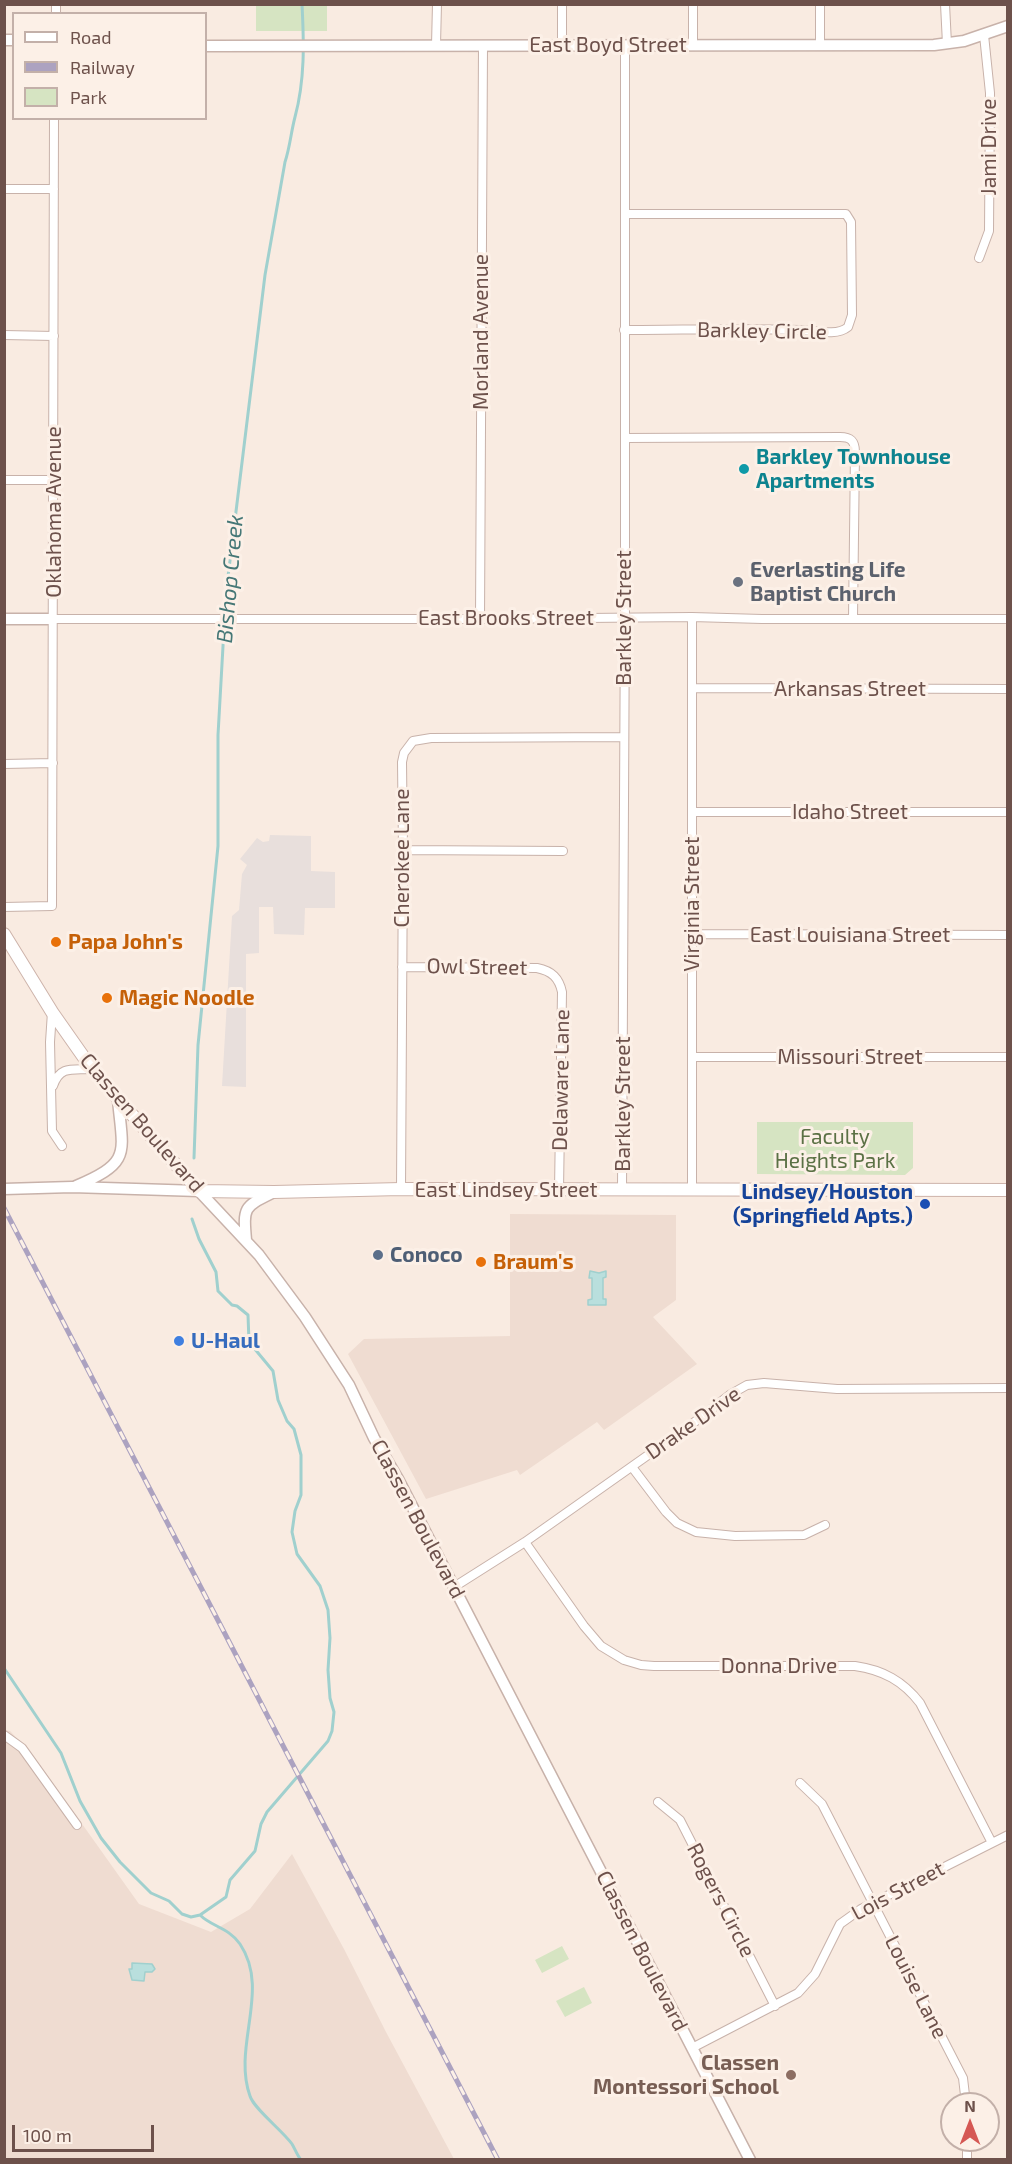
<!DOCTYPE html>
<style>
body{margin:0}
#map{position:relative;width:1012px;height:2164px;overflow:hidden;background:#f9ebe1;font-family:"Exo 2",sans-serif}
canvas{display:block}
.frame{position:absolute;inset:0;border:6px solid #6d514b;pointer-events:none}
.legend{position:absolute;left:12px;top:12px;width:195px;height:108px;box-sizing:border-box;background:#fcf0e7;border:2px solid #c3b0a9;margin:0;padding:8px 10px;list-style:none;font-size:18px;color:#6d514b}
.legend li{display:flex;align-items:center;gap:12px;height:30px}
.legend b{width:30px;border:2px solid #c3b0a9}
.north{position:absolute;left:940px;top:2092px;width:60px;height:60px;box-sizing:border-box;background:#fcf0e7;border:2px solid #c3b0a9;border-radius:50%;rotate:0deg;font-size:16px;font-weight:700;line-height:24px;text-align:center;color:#6d514b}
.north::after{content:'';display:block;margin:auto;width:21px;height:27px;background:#d55854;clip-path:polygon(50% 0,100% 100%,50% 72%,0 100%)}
.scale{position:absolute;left:12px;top:2125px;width:142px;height:27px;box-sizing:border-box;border:3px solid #6d514b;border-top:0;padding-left:8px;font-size:18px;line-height:21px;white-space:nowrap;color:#6d514b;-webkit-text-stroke:4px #fcf0e7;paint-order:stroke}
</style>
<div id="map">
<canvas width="1012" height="2164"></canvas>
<div class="frame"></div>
<ul class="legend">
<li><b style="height:8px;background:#fff"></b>Road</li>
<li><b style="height:8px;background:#aca2c0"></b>Railway</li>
<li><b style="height:16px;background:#d6e4c2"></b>Park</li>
</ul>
<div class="north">N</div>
<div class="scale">100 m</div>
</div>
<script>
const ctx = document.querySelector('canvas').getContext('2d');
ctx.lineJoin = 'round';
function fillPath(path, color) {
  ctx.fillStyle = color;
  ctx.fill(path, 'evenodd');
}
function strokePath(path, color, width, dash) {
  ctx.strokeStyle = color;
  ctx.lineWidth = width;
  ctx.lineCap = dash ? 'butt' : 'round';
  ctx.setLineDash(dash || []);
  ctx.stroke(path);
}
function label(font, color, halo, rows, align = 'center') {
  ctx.font = font + ' "Exo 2",sans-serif';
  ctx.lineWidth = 6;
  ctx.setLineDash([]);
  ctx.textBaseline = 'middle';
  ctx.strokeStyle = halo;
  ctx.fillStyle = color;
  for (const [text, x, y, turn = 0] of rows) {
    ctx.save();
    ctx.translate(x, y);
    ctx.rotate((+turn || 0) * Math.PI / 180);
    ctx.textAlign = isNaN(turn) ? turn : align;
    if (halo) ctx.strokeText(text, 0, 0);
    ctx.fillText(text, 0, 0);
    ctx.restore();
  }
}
const residential = new Path2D(`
 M510,1214L676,1215V1300L653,1317L697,1364L604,1430L597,1422L520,1475L517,1470L426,1499L348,1354L364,1339L510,1336Z
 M4,1730L10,1731L33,1755L139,1904L211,1932L250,1909L292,1854L344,1949L386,2032L454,2159H5Z`);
const industrial = new Path2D(`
 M270,835L311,836V871L335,872V908H305L304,935L274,934L273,907H259V953L246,954V1087L222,1086L232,916L239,910L242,874L247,865L240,859L257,838L263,842L269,841Z`);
const green = new Path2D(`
 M256,5H327V31H256Z
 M757,1122H913V1168L905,1175L757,1174Z
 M562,1946L569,1959L542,1973L535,1960Z
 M584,1987L592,2003L565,2017L556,2001Z`);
const water = new Path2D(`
 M590,1271L599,1273L606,1271V1277L603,1278V1299H606V1305H588V1300L592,1299V1278H589Z
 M132,1963L152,1964L155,1969L152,1972H145L144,1981L132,1980L129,1969H132Z`);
const stream = new Path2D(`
 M194,1158L198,1045L218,846V735L226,593L265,275L285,162C290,147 291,132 295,117C305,80 304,43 302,4
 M192,1219L199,1239L216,1272L218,1291L232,1305L237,1306L248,1315L249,1342L273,1371L278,1400L287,1421L294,1429L301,1455V1495L295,1511L292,1532L297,1554L320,1586L328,1610L330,1638L328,1670L330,1698L334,1712L332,1731L328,1741L267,1812L261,1824L255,1851L230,1880L226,1897L200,1915
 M4,1668L61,1753L80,1801L101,1838L120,1862L151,1893L169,1901L182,1914L191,1917L200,1915
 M200,1915C212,1927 228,1927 240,1944C271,1990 232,2046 250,2096C254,2109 282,2130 292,2144C295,2149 297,2155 301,2160`);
const minor = new Path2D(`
 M820,4V45
 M945,4L947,44
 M56,14V4
 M436,45L437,4
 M693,45V4
 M562,46V4
 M4,189H54
 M979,258L989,231L990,93L984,35
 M624,330C682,330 741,328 799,330C813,330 836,337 848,327L852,315L851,222L846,214H625
 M4,335L54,336
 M625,438L840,437C851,437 855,441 855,452L853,619
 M4,480H54
 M692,617V1190
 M53,619H480L692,617L762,619H1008
 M480,619L483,46
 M692,688L1008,689
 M4,764L53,763
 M692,812H1008
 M403,850L563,851
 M4,907L52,906L54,118
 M693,934L1008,935
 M402,967L537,968C552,971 559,978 562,992L559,1190
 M52,1012L50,1042L52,1131L62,1146
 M692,1057H1008
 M53,1086C60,1065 73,1070 92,1069
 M401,1189L403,850L402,762L404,753L413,741L431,738L623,737
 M622,1190L625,606V46
 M632,1467L666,1512L677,1523L696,1532L735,1536L804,1535L825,1525
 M525,1542L584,1626L601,1646L624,1660L641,1665L654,1666H855C883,1670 903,1681 920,1703L992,1843
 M454,1587L525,1542L692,1424L731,1394L747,1385L764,1383L837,1389L1008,1388
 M4,1735L22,1748L77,1825
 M800,1783L822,1804L963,2078L966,2104
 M658,1802L680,1820L775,2006
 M692,2048L798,1993L815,1974L840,1924L861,1909L1008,1835
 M967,2140V2160`);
const tertiary = new Path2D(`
 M4,40H14
 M206,46L934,45L964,41L1008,26
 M4,619H53
 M76,1186C132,1162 123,1154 118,1100
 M4,1189L72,1187L199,1191L259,1255L305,1317L349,1385L374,1438L398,1479L750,2160
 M246,1240C243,1206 244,1207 274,1192`);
const secondary = new Path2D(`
 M4,934L52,1012L92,1069L199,1191L274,1192L401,1189L1008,1190`);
const rail = new Path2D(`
 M4,1208L498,2160`);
const markers = [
 [744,469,6,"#0f9aa8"],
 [738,582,6,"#6b7280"],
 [56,942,6,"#e8710a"],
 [107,998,6,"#e8710a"],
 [925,1204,6,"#1a4fb4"],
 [378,1255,6,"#5c6f8a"],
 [481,1262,6,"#e8710a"],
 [179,1341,6,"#3f7fe0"],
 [791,2075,6,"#8d6e63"]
];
const streetNames = [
 ["East Boyd Street",608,45],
 ["Jami Drive",989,147,-90],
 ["Barkley Circle",762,331,1],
 ["Morland Avenue",481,332,-90],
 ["Oklahoma Avenue",54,512,-90],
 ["East Brooks Street",506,618],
 ["Barkley Street",624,618,-90],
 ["Arkansas Street",850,689],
 ["Idaho Street",850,812],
 ["Cherokee Lane",402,858,-90],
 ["Virginia Street",692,904,-90],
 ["East Louisiana Street",850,935],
 ["Owl Street",477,967,1],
 ["Missouri Street",850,1057],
 ["Delaware Lane",561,1080,-89],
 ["Barkley Street",623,1104,-90],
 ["Classen Boulevard",142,1123,49],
 ["East Lindsey Street",506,1190],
 ["Drake Drive",693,1423,-35],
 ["Classen Boulevard",418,1519,62],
 ["Donna Drive",779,1666],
 ["Lois Street",898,1891,-28],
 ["Rogers Circle",721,1900,63],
 ["Classen Boulevard",642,1951,63],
 ["Louise Lane",916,1987,63]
];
const cultureNames = [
 ["Barkley Townhouse",756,457],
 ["Apartments",756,481]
];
const worshipNames = [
 ["Everlasting Life",750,570],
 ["Baptist Church",750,594]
];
const foodNames = [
 ["Papa John's",68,942],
 ["Magic Noodle",119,998],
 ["Braum's",493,1262]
];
const parkNames = [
 ["Faculty",835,1137],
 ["Heights Park",835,1161]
];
const transitNames = [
 ["Lindsey/Houston",913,1192],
 ["(Springfield Apts.)",913,1216]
];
const serviceNames = [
 ["Conoco",390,1255]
];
const shopNames = [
 ["U-Haul",191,1341]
];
const educationNames = [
 ["Classen",779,2063],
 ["Montessori School",779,2087]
];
const waterNames = [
 ["Bishop Creek",230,579,-85]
];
fillPath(residential, '#efdcd1');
fillPath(industrial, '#e8dfdc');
fillPath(green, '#d6e4c2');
fillPath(water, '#b9dfdd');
strokePath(water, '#a0d0ce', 1.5);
strokePath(stream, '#a0d0ce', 3);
strokePath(minor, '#c8b2aa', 10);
strokePath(tertiary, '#c8b2aa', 13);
strokePath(secondary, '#cdb3aa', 14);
strokePath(minor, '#fff', 8);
strokePath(tertiary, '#fff', 10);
strokePath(secondary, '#fff', 12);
strokePath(rail, '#aca2c0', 5);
strokePath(rail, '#fcf0e7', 3, [9]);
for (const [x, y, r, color] of markers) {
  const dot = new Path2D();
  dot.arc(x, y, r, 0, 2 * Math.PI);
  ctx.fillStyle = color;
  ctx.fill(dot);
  strokePath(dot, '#fcf0e7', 2);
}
label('21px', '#6d514b', '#fcf0e7', streetNames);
label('bold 21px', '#0d838f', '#fcf0e7', cultureNames, 'left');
label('bold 21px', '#5b616d', '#fcf0e7', worshipNames, 'left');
label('bold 21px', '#c56008', '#fcf0e7', foodNames, 'left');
label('21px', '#5b7145', '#fcf0e7', parkNames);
label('bold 21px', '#164399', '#fcf0e7', transitNames, 'right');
label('bold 21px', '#4e5e75', '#fcf0e7', serviceNames, 'left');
label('bold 21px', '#366cbe', '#fcf0e7', shopNames, 'left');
label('bold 21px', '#785e54', '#fcf0e7', educationNames, 'right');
label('italic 22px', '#457776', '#fcf0e7', waterNames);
</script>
